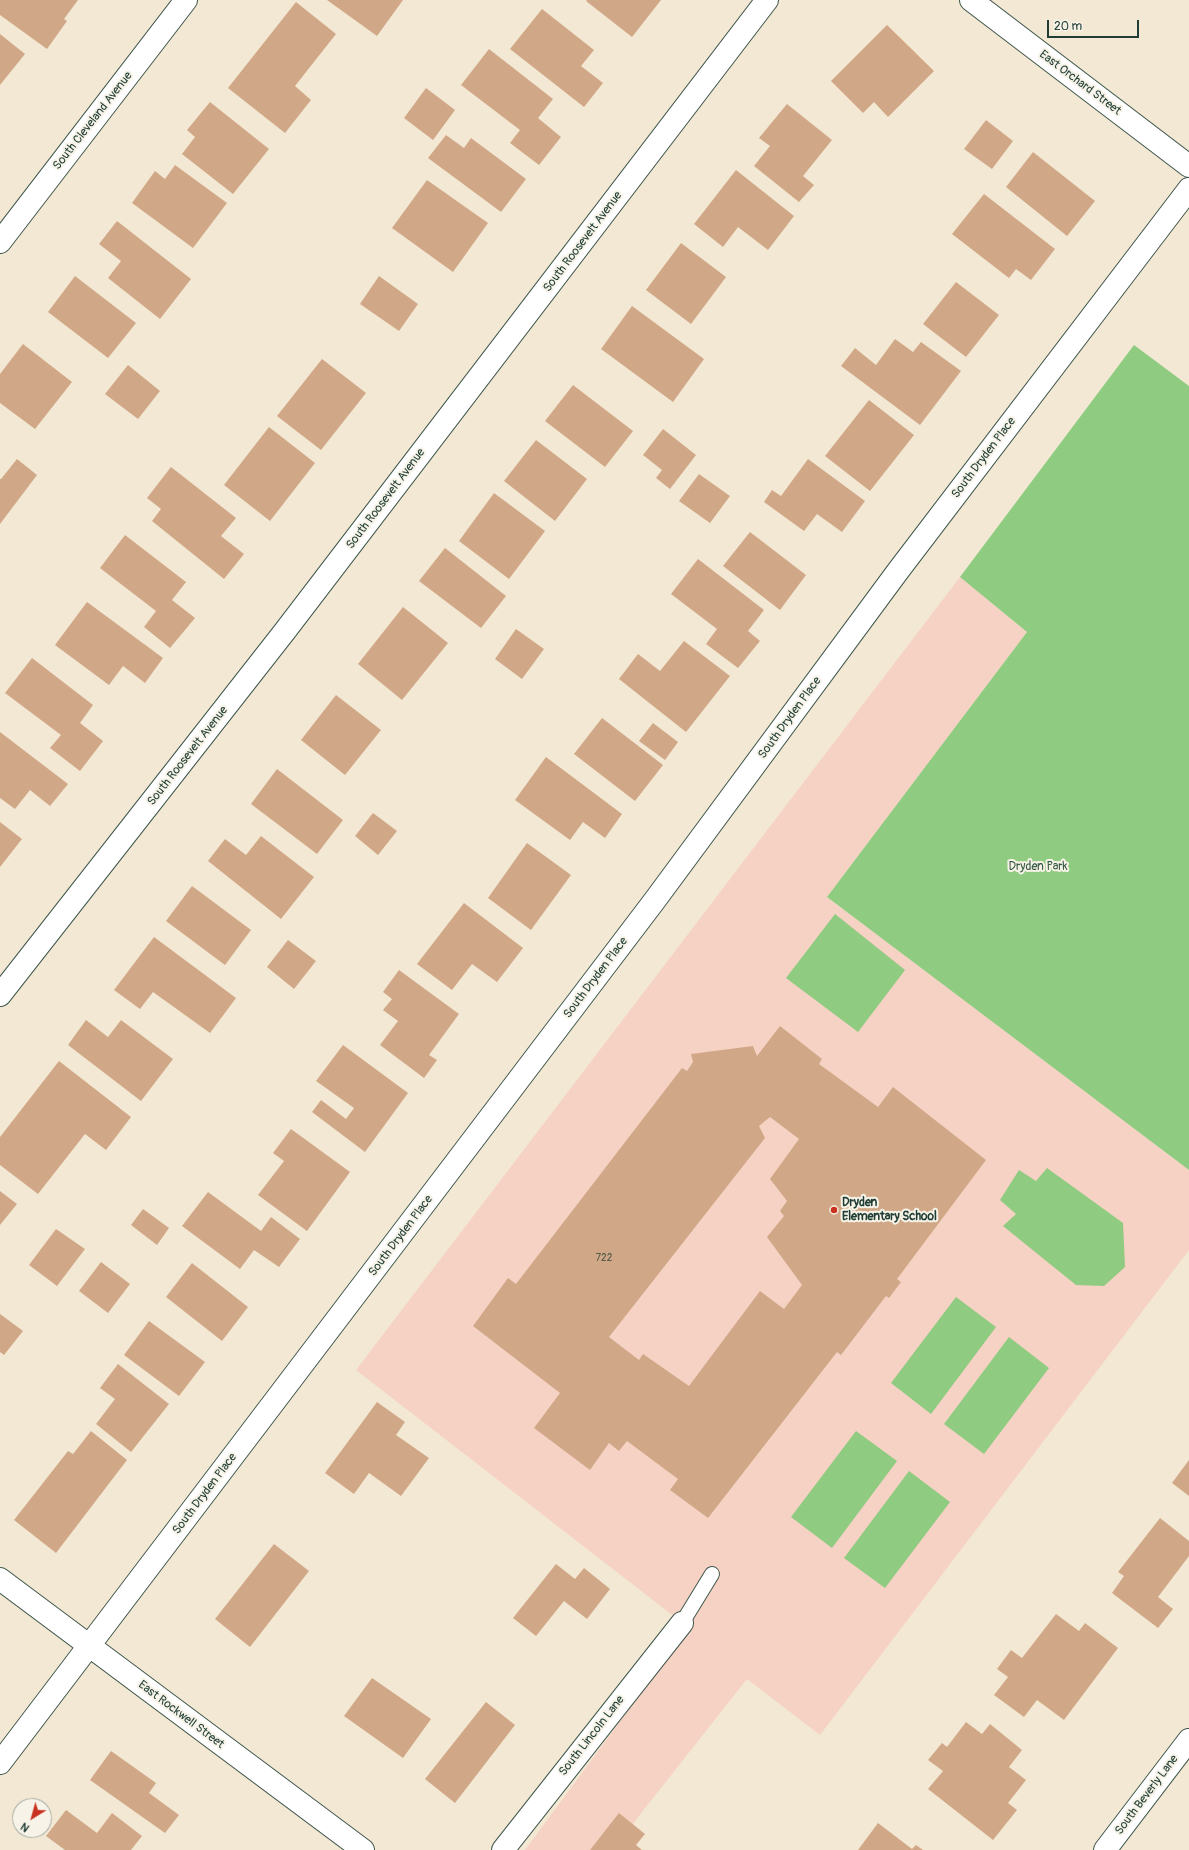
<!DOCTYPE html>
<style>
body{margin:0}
#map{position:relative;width:1189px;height:1850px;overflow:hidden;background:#f3e8d3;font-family:Pangolin,sans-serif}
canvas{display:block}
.north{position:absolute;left:12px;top:1798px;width:40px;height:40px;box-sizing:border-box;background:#f7f3e8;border:1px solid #a1aaa0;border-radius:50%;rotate:217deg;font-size:11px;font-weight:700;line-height:16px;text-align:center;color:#1f3d34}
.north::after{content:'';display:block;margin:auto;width:14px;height:18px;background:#c8321e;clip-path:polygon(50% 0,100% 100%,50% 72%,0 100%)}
.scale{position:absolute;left:1047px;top:20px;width:92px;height:18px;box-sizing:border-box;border:2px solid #1f3d34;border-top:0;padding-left:5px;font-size:12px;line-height:14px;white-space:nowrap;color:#1f3d34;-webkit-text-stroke:3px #f7f3e8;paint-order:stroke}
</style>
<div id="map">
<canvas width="1189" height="1850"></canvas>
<div class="north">N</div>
<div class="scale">20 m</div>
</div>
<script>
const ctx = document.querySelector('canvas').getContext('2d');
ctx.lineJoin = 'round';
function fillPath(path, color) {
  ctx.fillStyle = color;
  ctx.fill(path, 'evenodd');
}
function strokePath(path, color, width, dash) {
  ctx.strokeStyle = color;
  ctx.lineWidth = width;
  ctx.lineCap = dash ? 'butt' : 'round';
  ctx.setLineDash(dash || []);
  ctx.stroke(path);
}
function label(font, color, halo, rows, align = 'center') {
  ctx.font = font + ' Pangolin,sans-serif';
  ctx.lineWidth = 4;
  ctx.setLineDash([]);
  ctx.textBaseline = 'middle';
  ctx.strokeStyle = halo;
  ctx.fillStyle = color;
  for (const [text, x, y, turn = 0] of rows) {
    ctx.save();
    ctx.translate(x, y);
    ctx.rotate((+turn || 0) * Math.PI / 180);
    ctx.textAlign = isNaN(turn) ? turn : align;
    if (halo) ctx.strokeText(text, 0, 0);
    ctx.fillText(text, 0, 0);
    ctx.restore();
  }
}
const built = new Path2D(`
 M960,577L1027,632L827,897L1189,1170V1250L820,1735L747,1679L612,1850H525L689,1628L356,1370Z`);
const green = new Path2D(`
 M1134,345L1189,386V1170L827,897L1027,632L960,577Z
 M835,914L905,970L858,1032L786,978Z
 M1047,1168L1123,1223L1125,1267L1104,1286L1076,1285L1003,1226L1016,1214L1000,1200L1019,1170L1036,1181Z
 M956,1297L996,1327L931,1414L891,1383Z
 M1009,1337L1049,1368L984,1454L944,1424Z
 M856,1431L897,1461L832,1548L791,1517Z
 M909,1471L950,1502L885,1588L844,1558Z`);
const building = new Path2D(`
 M0,0H78L64,19L67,21L47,49L0,15Z
 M327,0H403L377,36Z
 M587,0H661L632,37L586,1Z
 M296,2L336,34L295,86L311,100L285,133L228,88Z
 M542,9L594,50L581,66L603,83L584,107L510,49Z
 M887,25L934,71L888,117L874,102L863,113L831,81Z
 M0,34L25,54L0,85Z
 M489,49L553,99L538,118L561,137L539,165L510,143L520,130L461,85Z
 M426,88L455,110L433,140L404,118Z
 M210,102L269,149L233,194L182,154L195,137L187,130Z
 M787,104L832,140L803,176L814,185L799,202L754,166L770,146L759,138Z
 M986,120L1013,141L992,169L964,149Z
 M446,135L464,148L471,138L526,179L501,212L428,158Z
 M1033,152L1095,201L1067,236L1006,187Z
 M175,165L227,203L193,248L132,203L155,171L165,179Z
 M736,170L794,216L768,250L738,227L723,247L694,224Z
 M427,180L488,223L453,272L392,228Z
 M984,194L1055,249L1031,280L1016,269L1009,278L952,234Z
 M117,221L191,279L160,319L108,278L121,261L99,244Z
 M681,243L726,277L691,324L646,290Z
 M75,276L136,323L108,358L48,312Z
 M379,276L418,304L399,331L360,304Z
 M956,282L999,315L966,357L923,324Z
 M632,306L704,359L673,402L601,349Z
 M895,339L913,352L921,342L961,371L920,425L841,366L855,348L876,365Z
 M23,344L72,382L35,429L0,403V374Z
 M322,359L366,393L321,450L277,416Z
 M128,365L160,391L138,419L105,394Z
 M573,385L633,431L605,467L545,421Z
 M869,400L914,435L870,491L825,456Z
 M269,427L315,463L270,521L224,485Z
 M663,429L696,455L670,489L656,478L662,470L643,455Z
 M536,440L587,479L555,521L504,481Z
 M17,459L37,475L0,524V479H1Z
 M808,459L865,501L842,532L817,514L804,531L764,502L772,490L781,496Z
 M171,467L236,518L221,536L244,554L224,579L152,521L161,509L147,498Z
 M699,474L730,496L710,523L679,501Z
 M494,493L545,531L509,579L459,541Z
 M750,532L806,575L780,610L723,566Z
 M125,535L186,582L172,600L195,618L170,648L144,627L156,611L100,568Z
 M445,548L506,596L481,628L419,581Z
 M698,559L764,610L748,631L760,641L738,668L706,644L717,629L671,594Z
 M87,602L163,658L145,683L123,666L109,685L55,645Z
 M403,607L448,643L402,700L358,664Z
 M516,629L544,649L522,679L495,659Z
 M684,641L730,676L686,732L619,679L638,654L660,671Z
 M32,658L93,705L80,723L103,741L80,771L50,748L61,735L5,693Z
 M336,695L381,730L345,775L301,740Z
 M602,718L663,765L635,801L574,754Z
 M653,723L678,742L665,760L639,741Z
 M0,732L68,784L50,806L30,790L15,809L0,798Z
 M546,757L622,814L605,838L583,822L570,840L515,800Z
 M277,769L343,820L317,854L251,804Z
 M373,813L397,831L378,855L355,836Z
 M0,822L22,839L0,867Z
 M261,836L314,877L281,919L208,861L225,839L246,855Z
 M527,843L571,875L531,930L488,898Z
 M192,886L251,930L225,965L166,921Z
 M464,903L523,948L497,982L472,964L452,990L417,964Z
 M154,937L236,998L210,1033L153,992L140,1009L114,990Z
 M288,940L316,961L294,989L267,967Z
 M399,970L459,1014L429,1055L437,1060L424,1078L380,1045L398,1021L383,1010L392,999L383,992Z
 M86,1020L108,1037L121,1020L173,1059L141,1101L68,1045Z
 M780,1026L822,1059L819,1064L878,1107L893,1087L986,1160L897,1279L901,1282L889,1298L886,1296L841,1355L837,1352L708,1518L670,1490L678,1479L627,1441L619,1451L609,1443L590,1470L534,1428L560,1393L473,1326L508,1278L516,1284L682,1068L687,1071L693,1062L691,1054L753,1046L757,1056ZM770,1117L799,1139L770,1179L787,1201L780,1211L784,1216L767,1237L802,1285L784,1309L760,1291L689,1386L643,1354L639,1360L609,1337L765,1138L759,1126Z
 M343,1045L408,1093L365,1152L312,1112L321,1100L346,1119L354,1108L316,1081Z
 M59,1061L131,1117L106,1150L85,1134L38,1194L0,1165V1137Z
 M291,1129L350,1172L307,1231L258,1195L284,1161L273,1153Z
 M0,1191L17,1204L0,1225Z
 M208,1192L261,1231L271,1217L300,1239L279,1267L254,1250L240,1269L182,1226Z
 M143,1209L169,1228L157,1245L131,1225Z
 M56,1229L85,1249L57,1286L29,1265Z
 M101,1262L130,1284L108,1313L79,1291Z
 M192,1263L248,1307L222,1341L166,1297Z
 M0,1314L23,1331L4,1355L0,1352Z
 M149,1321L205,1362L179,1396L124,1355Z
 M118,1364L169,1404L131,1452L96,1424L115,1399L100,1388Z
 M377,1402L405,1422L396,1435L429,1458L401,1496L369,1473L354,1494L325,1473Z
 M91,1431L127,1460L56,1553L14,1520L68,1451L73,1454Z
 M1189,1460V1496L1172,1483Z
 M1160,1518L1189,1541V1556L1158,1597L1173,1609L1158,1628L1112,1593L1124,1576L1118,1572Z
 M274,1544L309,1571L250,1647L215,1619Z
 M556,1564L575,1579L584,1568L610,1589L587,1619L564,1601L536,1636L513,1618Z
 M1056,1614L1079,1631L1085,1623L1118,1648L1064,1720L1037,1700L1024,1717L994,1695L1008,1677L997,1669L1011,1650L1022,1658Z
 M372,1678L431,1719L403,1758L344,1716Z
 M486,1702L515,1725L455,1803L425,1779Z
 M966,1722L982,1734L990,1724L1022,1750L1009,1767L1026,1780L1008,1803L1017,1810L993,1840L928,1789L943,1771L928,1760L942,1743L947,1747Z
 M111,1751L156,1783L149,1793L179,1815L165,1833L90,1780Z
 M66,1810L97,1833L112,1813L142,1836L131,1850H65L46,1836Z
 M619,1813L645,1834L636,1845L642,1850H590Z
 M878,1823L912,1849L916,1845L923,1850H858Z`);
const service = new Path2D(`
 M682,1623L712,1574`);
const minor = new Path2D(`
 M971,0L1189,166
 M0,242L186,0
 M0,995L285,631L767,0
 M0,1579L363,1850
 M0,1763L655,900L898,571L1189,189
 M503,1850L682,1623
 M1105,1850L1189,1740`);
const markers = [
 [834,1210,4,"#c8321e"]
];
const numberNames = [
 ["722",604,1258]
];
const streetNames = [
 ["East Orchard Street",1080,83,37],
 ["South Cleveland Avenue",93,121,-52],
 ["South Roosevelt Avenue",583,242,-53],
 ["South Dryden Place",984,458,-53],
 ["South Roosevelt Avenue",386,499,-53],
 ["South Dryden Place",790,718,-54],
 ["South Roosevelt Avenue",188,756,-52],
 ["South Dryden Place",596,978,-53],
 ["South Dryden Place",401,1236,-53],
 ["South Dryden Place",205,1494,-53],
 ["East Rockwell Street",181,1715,37],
 ["South Lincoln Lane",592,1736,-52],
 ["South Beverly Lane",1147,1795,-53]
];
const parkNames = [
 ["Dryden Park",1038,867]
];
const poiNames = [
 ["Dryden",842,1203],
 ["Elementary School",842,1217]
];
fillPath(built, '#f6d2c4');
fillPath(green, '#8fcb80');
fillPath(building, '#d1a887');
strokePath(service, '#3f574c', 16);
strokePath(minor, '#3f574c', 24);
strokePath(service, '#fff', 14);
strokePath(minor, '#fff', 22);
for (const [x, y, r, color] of markers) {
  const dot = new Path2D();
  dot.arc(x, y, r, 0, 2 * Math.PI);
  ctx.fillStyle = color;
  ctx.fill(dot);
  strokePath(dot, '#f7f3e8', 1.5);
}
label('10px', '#4c5849', null, numberNames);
label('12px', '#1f3d34', '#f7f3e8', streetNames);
label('12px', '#355943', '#f7f3e8', parkNames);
label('bold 12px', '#1f3d34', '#f7f3e8', poiNames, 'left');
</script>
